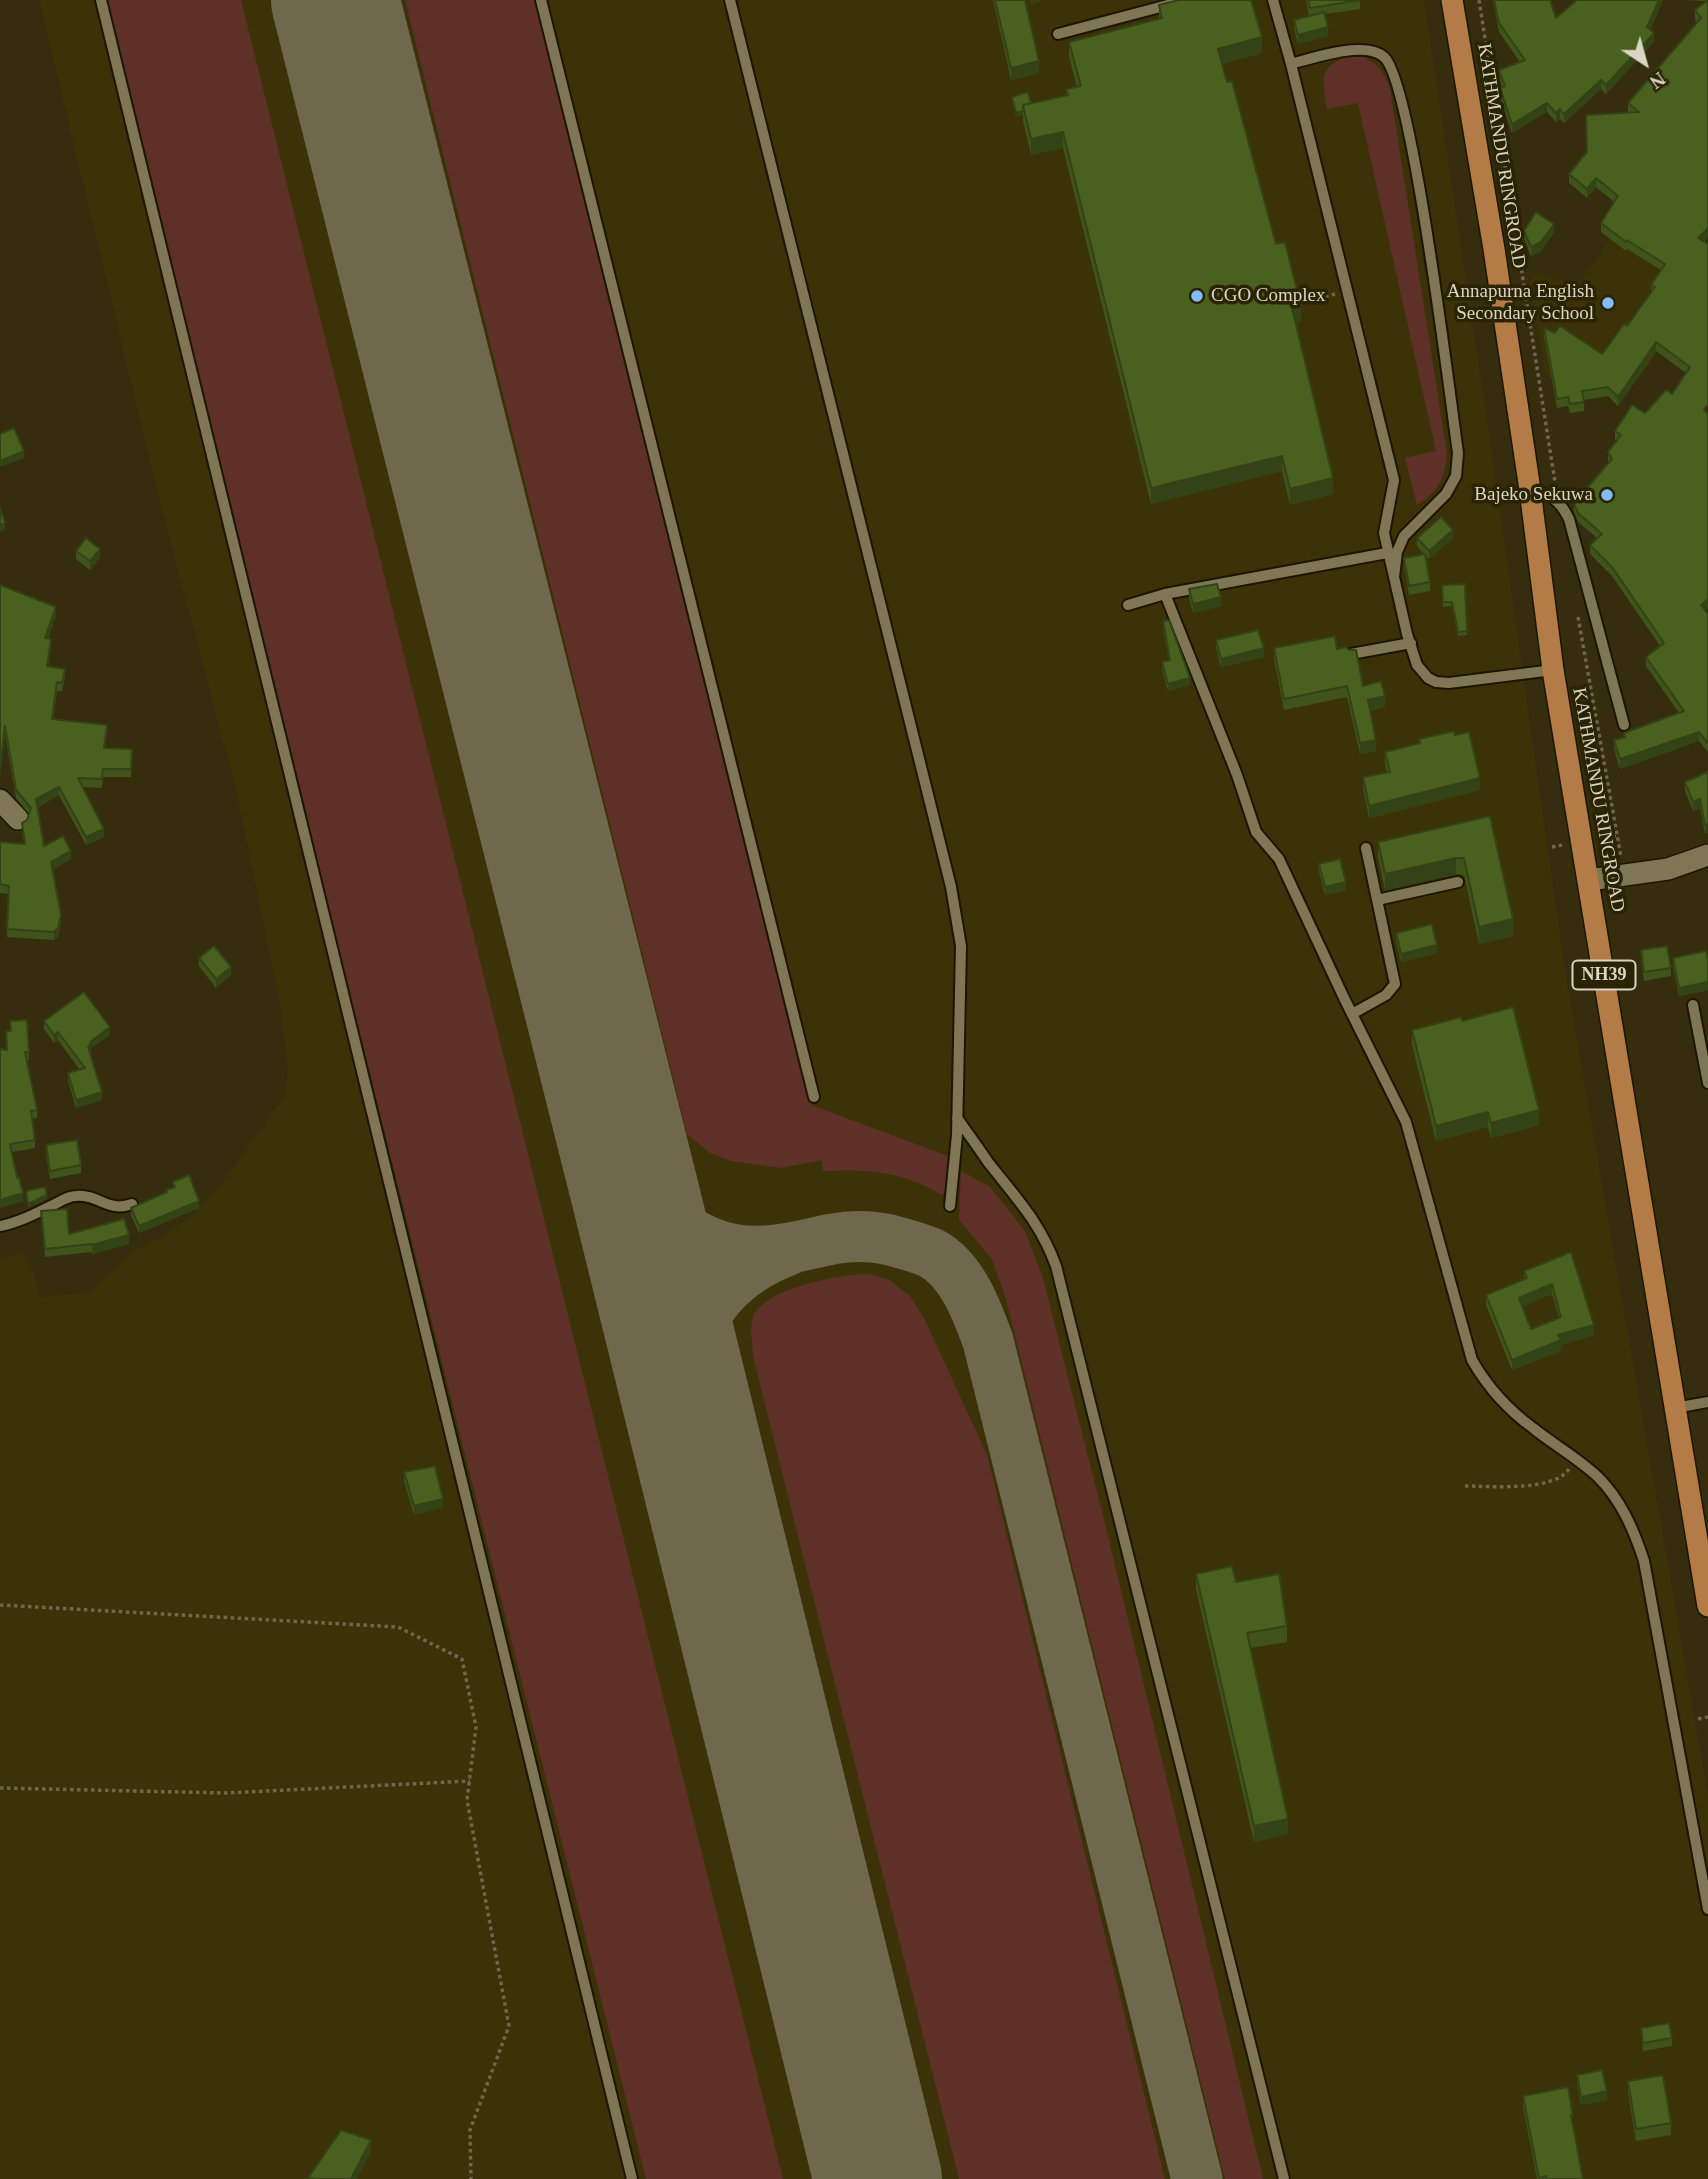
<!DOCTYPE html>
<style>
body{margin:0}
#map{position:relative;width:1708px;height:2179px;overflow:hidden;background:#362d0e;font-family:Georgia,serif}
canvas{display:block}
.north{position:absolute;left:1610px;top:28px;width:70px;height:70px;-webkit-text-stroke:5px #2b2404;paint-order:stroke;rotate:144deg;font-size:19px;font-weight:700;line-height:28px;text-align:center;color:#dad5c4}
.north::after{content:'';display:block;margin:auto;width:24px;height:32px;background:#dad5c4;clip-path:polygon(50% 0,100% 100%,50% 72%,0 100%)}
</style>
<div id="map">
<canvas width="1708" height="2179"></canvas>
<div class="north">N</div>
</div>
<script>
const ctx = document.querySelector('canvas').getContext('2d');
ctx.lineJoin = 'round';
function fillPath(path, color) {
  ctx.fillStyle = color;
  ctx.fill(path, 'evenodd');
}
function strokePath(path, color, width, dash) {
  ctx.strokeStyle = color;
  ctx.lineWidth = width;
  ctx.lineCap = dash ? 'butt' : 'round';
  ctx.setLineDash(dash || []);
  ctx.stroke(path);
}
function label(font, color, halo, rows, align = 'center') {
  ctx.font = font + ' Georgia,serif';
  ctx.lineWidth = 7;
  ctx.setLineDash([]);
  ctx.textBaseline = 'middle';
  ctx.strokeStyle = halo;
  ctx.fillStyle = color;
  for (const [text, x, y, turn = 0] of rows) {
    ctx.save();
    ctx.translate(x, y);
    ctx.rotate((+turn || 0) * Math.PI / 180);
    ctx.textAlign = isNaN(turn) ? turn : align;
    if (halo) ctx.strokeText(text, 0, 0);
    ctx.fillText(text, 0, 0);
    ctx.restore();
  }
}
const built = new Path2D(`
 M39,0H1424L1487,420L1565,971L1708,1795V2179H0V1258L25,1252L36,1279L39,1297L90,1292L133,1251L168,1233L189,1218L221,1184L285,1096L288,1070L280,1004L236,790L157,491Z
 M1613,234L1661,265L1676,319L1649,365L1626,395L1583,393L1545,374L1530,282L1535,273L1577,286Z`);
const green = new Path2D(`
 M102,0H241L783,2179H646Z
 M405,0H540L811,1105L948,1156L946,1190L942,1195C903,1171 867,1169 823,1171L822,1160L781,1168L731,1161L710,1153L687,1134Z
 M1359,55C1377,63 1384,71 1390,89L1447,454C1444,480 1439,491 1417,505L1405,458L1436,451L1358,103L1327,109C1321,73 1320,62 1359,55Z
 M961,1171L990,1187L1025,1231L1043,1278L1107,1532L1263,2179H1225L1006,1299L992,1259L959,1220Z
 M868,1274L889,1280L910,1296L925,1320L987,1455L1165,2179H959L753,1356C753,1344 749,1328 753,1317C766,1287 839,1275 868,1274Z`);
const taxiway = new Path2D(`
 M634,1189C663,1214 693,1242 732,1249C768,1256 798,1246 832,1239C855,1235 879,1236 901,1243C911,1246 922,1249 931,1253C962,1269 977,1311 988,1341L1197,2179
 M687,1407C688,1385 688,1362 694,1342C709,1296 745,1266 788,1250`);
const runway = new Path2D(`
 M335,0L634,1189L878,2179`);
const path = new Path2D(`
 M1479,0L1555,482
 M1298,304L1335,294
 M1578,617L1621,857
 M1601,838L1616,836
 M1552,847L1562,845
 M1465,1486C1491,1486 1554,1492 1569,1469
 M0,1605L398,1627L462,1659L476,1727L467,1800L509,2026L470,2130L471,2179
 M1698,1719L1708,1717
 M0,1788L226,1793L470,1781`);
const lane = new Path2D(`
 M101,0L632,2179
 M541,0L814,1097
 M730,0L951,887L961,946L957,1135L950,1206
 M1273,0L1291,64
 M1058,34L1187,0
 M1530,490C1550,494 1560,500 1569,519L1624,725
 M1394,577L1397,552L1404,536L1446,494L1456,476L1458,453C1450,397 1412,81 1384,57C1365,40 1313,58 1291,64L1394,480L1384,533L1407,634L1417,665L1428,678L1436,682L1449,683L1553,670
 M1165,594L1237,775L1256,832L1279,859L1344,998L1406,1122L1472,1360C1488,1388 1507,1409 1533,1428C1554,1445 1578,1458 1598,1477C1621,1500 1634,1530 1644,1561L1708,1909
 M1128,605L1165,594L1387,553
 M1351,654L1411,643
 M1377,900L1458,882
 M1693,1005L1708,1083
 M1352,1014L1386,995L1395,984L1366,848
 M957,1118C967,1132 978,1147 988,1162C1016,1198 1040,1222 1056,1266L1284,2179
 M0,1226C17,1223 35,1214 51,1206C58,1203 67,1196 76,1196C99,1194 108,1213 132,1204
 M1675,1408L1708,1402`);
const street = new Path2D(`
 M0,800L18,819
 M1589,880L1668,869L1708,855`);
const highway = new Path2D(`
 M1452,0L1494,249L1530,490L1553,670L1708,1606`);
const wall = new Path2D(`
 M993,0H1025L1039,73L1011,80Z
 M1306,0H1360V9L1325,14L1328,36L1298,44L1294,28V20L1309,16Z
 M1493,0H1550L1556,18L1577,0H1663L1650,30L1654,42L1606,94L1601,89L1564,123L1560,119L1556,122L1547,112L1512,133L1500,97V88L1502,87L1499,79V70L1520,62L1499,32Z
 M1685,0H1708V237L1704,242L1705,611L1708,614V752L1699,741L1620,769L1614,749V740L1624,737V733L1679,713L1646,666V657L1660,646L1612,576L1590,554V545L1597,538L1578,522L1574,512V503L1609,463L1608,461V452L1617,441L1615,440V431L1645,413L1672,394L1686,373L1656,351L1618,406L1608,396L1584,400V411L1570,413L1568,406L1557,408L1544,337V328L1602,354L1627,326L1651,293V285L1661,270L1627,249L1626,251L1601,232V223L1614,202L1596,187L1587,198L1569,183V174L1628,113V103L1697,22L1695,19V10L1706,1Z
 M1159,5L1262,53L1222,64L1276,244L1301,322L1295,323L1333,494L1290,505L1282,471L1151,504L1063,148L1031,155L1023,121V115L1016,117L1012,97L1031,103L1066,95V89L1077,87L1069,57V42L1159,19Z
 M1524,231L1554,232L1541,251L1531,256L1524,239Z
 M1417,538H1453L1429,559L1426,556L1430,582V591L1409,595L1404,566V558L1424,554L1417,546Z
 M76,551L100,557L90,570L76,559Z
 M1465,584L1467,635L1458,636L1452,606L1443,607L1442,585Z
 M0,585L56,615L48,639L51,647L48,666L65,677L62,691H57L53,720L107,733L105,748L132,749L131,777H103L102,788L82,787L104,837L86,845L59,795L38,807L44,846L71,859L52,870L61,923L58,937L54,940L7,937L9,894L0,893V842L24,844L22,823L27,820L29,814L16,798L5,735Z
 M1189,589L1221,606L1193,613L1189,598Z
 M1163,621L1190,685L1168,691L1162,669V662L1169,660L1163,628Z
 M1216,640L1264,657L1221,667L1216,648Z
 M1274,648L1337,649L1363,686L1385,707L1370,711L1376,751L1360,754L1347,697L1284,710L1274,659Z
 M1455,735L1480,790L1369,818L1363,789V777L1387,772L1385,764V752L1419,744V739Z
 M1708,772L1705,834L1700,808L1693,811L1685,791V782Z
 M1490,816L1513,936L1479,944L1464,875L1456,874L1385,890L1378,858V842Z
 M1319,864L1346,890L1325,895L1319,872Z
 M1396,933L1437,953L1401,962L1396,941Z
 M1641,950L1671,968V976L1644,981L1641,959Z
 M199,958L231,975L216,988L199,966Z
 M1673,958L1708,959V990L1679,996L1673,966Z
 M27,1020L29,1060H26L37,1110V1118L32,1119L35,1140V1148L12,1152L23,1201L0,1208V1049L6,1050L11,1031Z
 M44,1021L110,1035L91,1048V1052L90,1053L102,1100L76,1108L68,1081V1073L80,1070L58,1040L54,1043L44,1029Z
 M1462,1021L1539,1125L1491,1138L1488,1127L1436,1141L1412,1045V1030Z
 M46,1145L81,1165V1173L50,1179L46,1154Z
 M173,1182L199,1208L139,1233L131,1215V1208L166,1192V1190L173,1187Z
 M41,1211L69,1234L129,1244L92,1254L91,1252L45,1257Z
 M1571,1252L1594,1335L1561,1345V1351L1512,1370L1486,1305V1295L1524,1279V1271ZM1552,1294L1559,1318L1531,1329L1522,1306Z
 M404,1472L443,1507L414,1515L404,1481Z
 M1196,1574L1236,1582L1287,1626V1642L1250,1648L1288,1834L1254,1842L1196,1589Z
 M1641,2028L1672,2038V2046L1643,2051Z
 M1577,2075L1607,2100L1581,2105L1577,2084Z
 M1628,2081L1671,2123V2135L1636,2141L1628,2094Z
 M1523,2096L1573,2115V2126L1583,2179H1537L1523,2107Z`);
const shadedWall = new Path2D(`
 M1031,0H1045L1031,4Z
 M1659,0H1663L1647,36V27Z
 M1328,27V36L1298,44V35Z
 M1654,33V42L1606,94V85Z
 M1262,37V53L1218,65V49Z
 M1039,61V73L1011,80V68Z
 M1601,80V89L1564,123V114Z
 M1547,103V112L1512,133V124Z
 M1560,109V119L1556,122V113Z
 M1023,111V115L1016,117V113Z
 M1063,132V148L1031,155V139Z
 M1596,178V187L1587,198V189Z
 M1554,224V232L1541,251L1531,256V247Z
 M1708,228V237L1698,247V238Z
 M1301,306V322L1292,324V308Z
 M1656,342V351L1618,406V397Z
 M24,451V458L0,467V461Z
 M1282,456V471L1151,504V488Z
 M1333,478V494L1290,505V489Z
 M5,523V530L0,532V525Z
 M1453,530V538L1429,559V551Z
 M100,549V557L90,570V561Z
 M1221,597V606L1193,613V604Z
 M1708,599V608L1701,614V605Z
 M56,607V615L45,646V638Z
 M1264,648V657L1221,667V659Z
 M1190,678V685L1168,691V684Z
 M57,682V691L52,728V719Z
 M1385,696V707L1368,711V700Z
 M5,726V735L0,777V769Z
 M1699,732V741L1620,769V759Z
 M1376,740V751L1360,754V743Z
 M1480,778V790L1369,818V806Z
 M59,787V795L36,807V799Z
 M1700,799V808L1693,811V802Z
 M1708,824V833L1705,834V825Z
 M104,829V837L86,845V837Z
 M71,851V859L51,870V862Z
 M1456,858V874L1385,890V874Z
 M1346,882V890L1325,895V887Z
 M61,915V923L58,937L54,940V932Z
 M1513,919V936L1479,944V927Z
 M1437,945V953L1401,962V954Z
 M231,967V975L216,988V979Z
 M1708,982V990L1679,996V988Z
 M110,1027V1035L91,1048V1052L88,1055V1047L90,1042Z
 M58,1032V1040L54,1043V1035Z
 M102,1092V1100L76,1108V1100Z
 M1539,1110V1125L1491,1138V1123Z
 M1488,1112V1127L1436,1141V1126Z
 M23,1193V1201L0,1208V1200Z
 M47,1195V1199L28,1208V1204Z
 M199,1201V1208L139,1233V1226Z
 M129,1235V1244L92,1254V1245Z
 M1552,1284V1294L1519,1308V1298Z
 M1594,1325V1335L1561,1345V1351L1512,1370V1360L1558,1335Z
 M443,1499V1507L414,1515V1506Z
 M1288,1819V1834L1254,1842V1826Z
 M1607,2091V2100L1581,2105V2097Z
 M371,2140V2152L357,2179H351Z`);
const building = new Path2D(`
 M995,0H1025L1039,61L1011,68Z
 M1179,0H1251L1262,37L1218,49L1227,82L1232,81L1276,244L1285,242L1301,306L1292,308L1333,478L1290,489L1282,456L1151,488L1063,132L1031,139L1023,105L1068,95L1066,89L1081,86L1069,42L1162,18L1159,5Z
 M1308,0H1360L1310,8Z
 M1494,0H1550L1556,18L1577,0H1659L1647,27L1654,33L1606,85L1601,80L1564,114L1560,109L1556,113L1547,103L1512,124L1500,88L1505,86L1499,70L1525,60L1499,23Z
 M1708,0V228L1698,238L1708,244V404L1704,410L1708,414V599L1701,605L1708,614V743L1699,732L1620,759L1614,740L1625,737L1624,733L1684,711L1646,657L1664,643L1612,567L1590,545L1602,534L1578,513L1574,503L1612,459L1608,452L1621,435L1615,431L1632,405L1645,413L1666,390L1672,394L1690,367L1656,342L1618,397L1608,387L1582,391L1584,402L1570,404L1568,397L1557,399L1544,328L1555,333L1560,326L1602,354L1624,324L1627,326L1655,287L1651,285L1665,264L1627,240L1626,242L1601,223L1618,196L1596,178L1587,189L1569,174L1587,152L1586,115L1639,112L1628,103L1701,18L1695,10Z
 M1324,12L1328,27L1298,35L1294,20Z
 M1028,92L1031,103L1023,105V111L1016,113L1012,97Z
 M1536,212L1554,224L1541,242L1531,247L1524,231Z
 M14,428L24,451L0,461V434Z
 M0,508L5,523L0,525Z
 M1441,517L1453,530L1429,551L1417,538Z
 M86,538L100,549L90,561L76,551Z
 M1425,554L1430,582L1409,586L1404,558Z
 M1217,584L1221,597L1193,604L1189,589Z
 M1465,584L1467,631L1458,632L1452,602H1443L1442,585Z
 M0,585L56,607L45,638L51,639L47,666L65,669L62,683L57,682L52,719L107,725L104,748L132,749L131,769H103L102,779L78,778L104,829L86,837L59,787L36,799L44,846L63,836L71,851L51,862L61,915L58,928L54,932L7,929L9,886L0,884V842L25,844L22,823L27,820L31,808L16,790L5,726L0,769Z
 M1169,620L1190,678L1168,684L1162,662L1170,660L1163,621Z
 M1258,630L1264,648L1221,659L1216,640Z
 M1335,636L1337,649L1345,647L1349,650H1356L1363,686L1381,681L1385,696L1368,700L1376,740L1360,743L1347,686L1284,699L1274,648Z
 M1454,731L1455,735L1469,732L1480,778L1369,806L1363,777L1390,772L1385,752L1420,743L1419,739Z
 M1708,772V824L1705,825L1700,799L1693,802L1685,782Z
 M1490,816L1513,919L1479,927L1464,858H1456L1385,874L1378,842Z
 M1340,859L1346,882L1325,887L1319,864Z
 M1432,924L1437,945L1401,954L1396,933Z
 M214,946L231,967L216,979L199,958Z
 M1667,946L1671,968L1644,972L1641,950Z
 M1706,951L1708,959V982L1679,988L1673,958Z
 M84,992L110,1027L90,1042L91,1044L88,1047L102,1092L76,1100L68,1073L85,1068L58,1032L54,1035L44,1021Z
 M1513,1007L1539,1110L1491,1123L1488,1112L1436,1126L1412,1030L1461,1017L1462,1021Z
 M27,1020L29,1052H25L37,1110L31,1111L35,1140L10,1144L17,1178H19L23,1193L0,1200V1049L7,1050L6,1031H11L10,1021Z
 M77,1140L81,1165L50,1171L46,1145Z
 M189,1175L199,1201L139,1226L131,1208L167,1192L166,1190L175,1187L173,1182Z
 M45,1187L47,1195L28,1204L26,1191Z
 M67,1209L69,1234L124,1219L129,1235L92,1245L91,1244L45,1249L41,1211Z
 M1571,1252L1594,1325L1558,1335L1561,1340L1512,1360L1486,1295L1527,1278L1524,1271ZM1552,1284L1561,1317L1531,1329L1519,1298Z
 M435,1466L443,1499L414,1506L404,1472Z
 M1232,1566L1236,1582L1279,1574L1287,1626L1247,1633L1288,1819L1254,1826L1196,1574Z
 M1669,2023L1672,2038L1643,2043L1641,2028Z
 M1602,2070L1607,2091L1581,2097L1577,2075Z
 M1663,2075L1671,2123L1636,2129L1628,2081Z
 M1568,2087L1573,2115H1571L1583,2179H1547L1546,2176L1539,2178L1523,2096Z
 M341,2130L371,2140L351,2179H315L308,2178Z`);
const markers = [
 [1197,296,7,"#83bcfb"],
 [1608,303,7,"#83bcfb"],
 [1607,495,7,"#83bcfb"]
];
const shields = [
 [1604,975,63]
];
const shieldNames = [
 ["NH39",1604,975]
];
const streetNames = [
 ["KATHMANDU RINGROAD",1501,156,81],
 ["KATHMANDU RINGROAD",1598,800,80]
];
const poiNames = [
 ["Annapurna English",1594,292],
 ["Secondary School",1594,314],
 ["CGO Complex",1211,296,"left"],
 ["Bajeko Sekuwa",1593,495]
];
fillPath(built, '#3c3208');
fillPath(green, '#5f3027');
strokePath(taxiway, '#6f684d', 51);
strokePath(runway, '#6f684d', 128);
strokePath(lane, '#1c1601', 14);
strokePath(street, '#1c1601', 24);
strokePath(highway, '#1c1601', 24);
strokePath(path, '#6f674d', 3.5, [3.5, 3.5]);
strokePath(lane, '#7f7655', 10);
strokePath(street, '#7f7655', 21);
strokePath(highway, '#b37b45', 21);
fillPath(wall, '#3f531b');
fillPath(shadedWall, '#334316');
fillPath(building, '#49601f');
strokePath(building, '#334316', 2);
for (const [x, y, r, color] of markers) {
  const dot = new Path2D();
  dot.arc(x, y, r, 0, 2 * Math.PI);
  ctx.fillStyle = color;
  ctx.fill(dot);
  strokePath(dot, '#2b2404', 2.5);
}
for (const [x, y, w] of shields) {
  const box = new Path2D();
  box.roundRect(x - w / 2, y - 14.5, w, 29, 5);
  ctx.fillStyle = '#2b2404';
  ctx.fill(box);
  strokePath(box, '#dad5c4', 2);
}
label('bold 18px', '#dad5c4', null, shieldNames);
label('19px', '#dad5c4', '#2b2404', streetNames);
label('19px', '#dad5c4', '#2b2404', poiNames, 'right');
</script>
